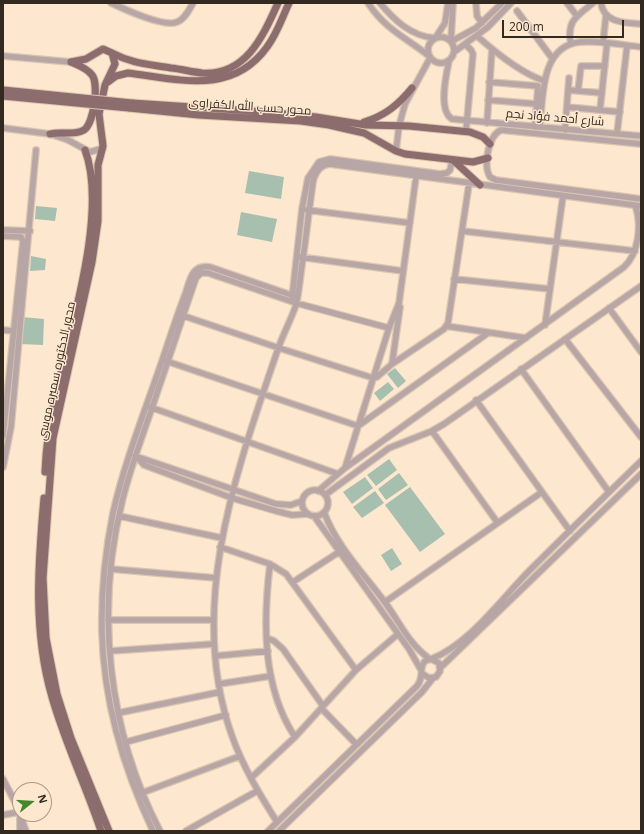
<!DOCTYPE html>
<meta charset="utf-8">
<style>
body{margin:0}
#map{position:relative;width:644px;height:834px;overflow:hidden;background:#fee7cf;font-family:"Open Sans",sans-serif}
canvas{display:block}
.frame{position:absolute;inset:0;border:4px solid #322a21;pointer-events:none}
.north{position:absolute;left:12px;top:782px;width:40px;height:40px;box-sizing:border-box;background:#fee7cf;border:1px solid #ac9b89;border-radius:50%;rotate:73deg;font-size:11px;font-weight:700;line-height:16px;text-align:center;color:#322a21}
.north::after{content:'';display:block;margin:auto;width:14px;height:18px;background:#44882c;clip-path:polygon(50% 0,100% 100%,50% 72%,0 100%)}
.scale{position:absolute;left:502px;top:20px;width:122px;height:18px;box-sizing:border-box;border:2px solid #322a21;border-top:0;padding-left:5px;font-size:12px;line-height:14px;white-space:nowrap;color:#322a21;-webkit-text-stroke:3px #fee7cf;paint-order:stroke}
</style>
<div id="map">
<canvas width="644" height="834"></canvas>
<div class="frame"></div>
<div class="north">N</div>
<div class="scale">200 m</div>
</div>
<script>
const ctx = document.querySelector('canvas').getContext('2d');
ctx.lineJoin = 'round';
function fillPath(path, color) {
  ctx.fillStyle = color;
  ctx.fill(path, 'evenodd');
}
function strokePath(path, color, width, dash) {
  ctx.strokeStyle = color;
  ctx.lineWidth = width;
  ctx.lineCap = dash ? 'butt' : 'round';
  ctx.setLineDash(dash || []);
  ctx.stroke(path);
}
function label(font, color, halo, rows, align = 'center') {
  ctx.font = font + ' "Open Sans",Cairo,sans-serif';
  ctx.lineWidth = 3;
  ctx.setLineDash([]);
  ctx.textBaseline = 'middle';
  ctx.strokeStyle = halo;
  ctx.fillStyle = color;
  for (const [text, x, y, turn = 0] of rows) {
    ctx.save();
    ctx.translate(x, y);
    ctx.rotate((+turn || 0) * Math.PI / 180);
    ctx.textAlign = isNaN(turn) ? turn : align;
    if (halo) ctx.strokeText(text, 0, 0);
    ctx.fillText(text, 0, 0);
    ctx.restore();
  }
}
const green = new Path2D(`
 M249,171L284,177L281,199L245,193Z
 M36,206L57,208L55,221L35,219Z
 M241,212L277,219L272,242L237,235Z
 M31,256L46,259L45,270L30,271Z
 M22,317L44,319L43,345L20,344Z
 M395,368L406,381L398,388L387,374Z
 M388,382L394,389L380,401L374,393Z
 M389,459L397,470L376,486L367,475Z
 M399,473L408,485L386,500L378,489Z
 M365,477L373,488L352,504L343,492Z
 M410,487L445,534L420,552L385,505Z
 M375,491L384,503L362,518L353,507Z
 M392,548L402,564L391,571L381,555Z`);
const minor = new Path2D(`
 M111,3C124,9 164,28 177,22C185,19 189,10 193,3
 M368,3C386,30 405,37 429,56
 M380,3C394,20 411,36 434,38
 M476,3L477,16L482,23
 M567,3L577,16
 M601,3C604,23 625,23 641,24
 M517,11L552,58
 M477,36C495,52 522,74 545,81
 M428 50a13 13 0 1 1 26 0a13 13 0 1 1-26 0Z
 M436,37L445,23L448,3
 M451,40L453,3
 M452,41L476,28L502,3
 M603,43L606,15
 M465,44L471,50L473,54L466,131
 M571,44C566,21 577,16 593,3
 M454,52L488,27L511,3
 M3,56L71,62
 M449,61C446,75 438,111 452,119L641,136
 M489,82L538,86L535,127
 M568,90L602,93
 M578,91L581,66H605
 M488,100L537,104
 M567,107L620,112
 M600,110L607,44
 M487,123L492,49
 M540,127C543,98 540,46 580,42C599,40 622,45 641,47
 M3,128L50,134L68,140L90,152L103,148
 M565,130L569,78
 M617,134L627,46
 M641,144L501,130C488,136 483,165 490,177L496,180L641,199
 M396,151L399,126L405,104L430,58
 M307,210L410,223
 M3,230L30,231
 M462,231L635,251
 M3,236L21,237L23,241L3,436
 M300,257L403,271
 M454,279L550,289
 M292,298L302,209L308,178L319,162L330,159L440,174L447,173L450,170L452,161
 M609,308L641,352
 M181,315L279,348L373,378L377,377L392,364L444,329L448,323L469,184
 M545,325L563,196
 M446,326L526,338
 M3,330L14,331
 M565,339L641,437
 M166,361L358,426L488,333
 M392,364L400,307
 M521,369L609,492
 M476,400L570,531
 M150,407L338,474
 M432,431L497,522
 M135,456L276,504L291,505L302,501
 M136,456L144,465L232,498L276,511L292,515L308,514
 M3,467L11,427L36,150
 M345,468L389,328L399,303L416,177
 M302 503a13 13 0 1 1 26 0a13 13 0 1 1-26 0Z
 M318,491L345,468L624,267C639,253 642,224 635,205
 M325,495L389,448L432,431L444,424L641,286
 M324,512C336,545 363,573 384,601C399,621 409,645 430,659
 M119,516L222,538
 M314,516L409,649L421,670
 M220,547L270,564L286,574L356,670
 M270,564C263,622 262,687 295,737
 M111,569L216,578
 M293,582L339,552
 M385,602L542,492
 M108,620H213
 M267,638L274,641L283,649L323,706
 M110,651L214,644
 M215,656L268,651
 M431,659C468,645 500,601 528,572C565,535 603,498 641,461
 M440,668L641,474
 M219,684L271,676
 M321,708L356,744
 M118,713L220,692
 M126,742L226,715
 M251,778L295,737L356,670L398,634
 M3,779L17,806L26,831
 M139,794L240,756
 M3,815L19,812
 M20,817V831
 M277,822C260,795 243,767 232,736C186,607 236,472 278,349C283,334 291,320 296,305C299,293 300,278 302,265C306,238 309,210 313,182C315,173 319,165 330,164L641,206
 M153,831C123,768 104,704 102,633C101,593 105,553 113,513C126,456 149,401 167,346C173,328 179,310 186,292C188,285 190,277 194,272C198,267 204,266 210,267L297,297
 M160,831C108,731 95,611 122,502C131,464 146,427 158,390C171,353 183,315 196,278L201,273H208L296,303L389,328
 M186,831L257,791
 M268,831L417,686C425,676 418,669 425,661L431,659L439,663L440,671L436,677L429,678L423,674
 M279,831L422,692L433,678`);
const major = new Path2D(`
 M112,53C133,64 149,64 171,68C181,69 192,72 202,73C246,76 263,36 278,3
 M71,62L86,59L103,49L112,53L115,64L105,85L99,114L103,146L98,165V221L92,262L53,438L43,578L46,638L57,694L71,738L109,831
 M108,82L116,76L128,73C178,79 232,96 267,47C277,34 282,18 289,3
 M132,103L252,111L316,117L366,125L409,126L470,132L483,137L490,144
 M129,108L199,115L301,121L329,125L364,133L396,151L405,154L473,162L488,158
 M364,122C385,116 399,104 412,88
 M50,134C61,131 74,136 84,130C94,123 99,84 92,75C87,68 78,65 71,62
 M454,161L480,185
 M45,472C46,449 49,426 54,403C68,336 109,213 85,150
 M44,498C38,565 33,632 52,697C65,743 86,786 101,831`);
const majorBridge = new Path2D(`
 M3,90L132,103
 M3,96L129,108`);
const streetNames = [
 ["محور حسب الله الكفراوى",250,107,4],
 ["شارع أحمد فؤاد نجم",555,118,5],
 ["محور الدكتوره سميره موسى",57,371,-78]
];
fillPath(green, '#a7bfae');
strokePath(minor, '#d9c5b0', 8);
strokePath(major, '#d9c5b0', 9);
strokePath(minor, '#b8a6a6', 5.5);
strokePath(major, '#8c6c6d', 7);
strokePath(majorBridge, '#d9c5b0', 9, []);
strokePath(majorBridge, '#8c6c6d', 7);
label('12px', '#322a21', '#fee7cf', streetNames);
</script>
